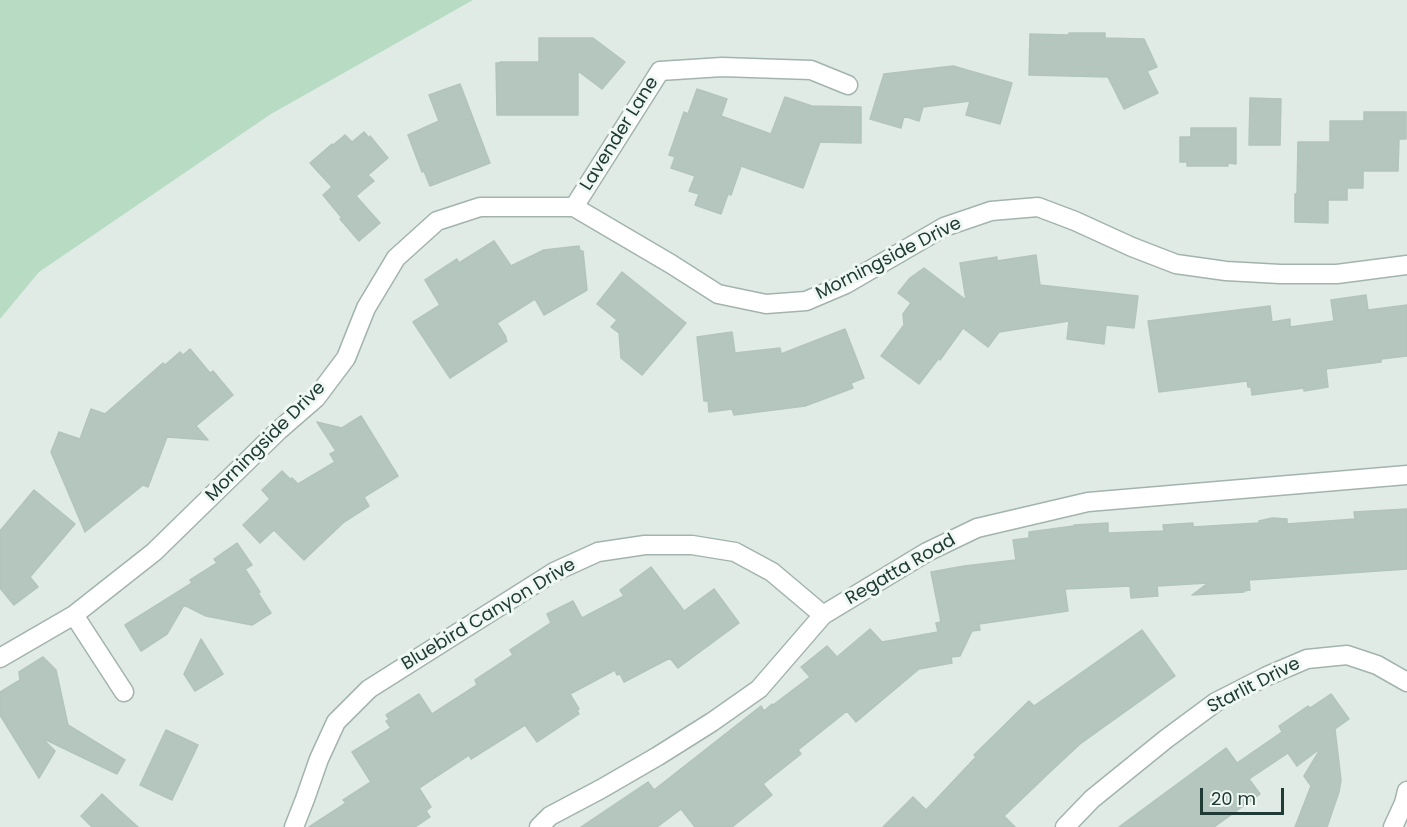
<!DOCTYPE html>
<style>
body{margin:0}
#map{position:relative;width:1407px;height:827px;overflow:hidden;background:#e0ebe6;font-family:Poppins,sans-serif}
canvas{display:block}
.scale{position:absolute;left:1200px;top:788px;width:84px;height:27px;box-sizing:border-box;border:3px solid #203b35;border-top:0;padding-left:8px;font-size:18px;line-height:21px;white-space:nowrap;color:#203b35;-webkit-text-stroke:4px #f0f8f4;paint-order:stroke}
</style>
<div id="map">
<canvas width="1407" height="827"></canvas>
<div class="scale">20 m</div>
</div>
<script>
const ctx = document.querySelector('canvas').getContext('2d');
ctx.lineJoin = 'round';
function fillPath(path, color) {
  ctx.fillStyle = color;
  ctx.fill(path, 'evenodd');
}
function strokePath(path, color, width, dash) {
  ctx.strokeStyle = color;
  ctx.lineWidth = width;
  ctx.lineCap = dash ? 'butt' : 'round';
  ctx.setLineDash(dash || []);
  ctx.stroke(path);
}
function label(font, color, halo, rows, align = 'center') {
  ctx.font = font + ' Poppins,sans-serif';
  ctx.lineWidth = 6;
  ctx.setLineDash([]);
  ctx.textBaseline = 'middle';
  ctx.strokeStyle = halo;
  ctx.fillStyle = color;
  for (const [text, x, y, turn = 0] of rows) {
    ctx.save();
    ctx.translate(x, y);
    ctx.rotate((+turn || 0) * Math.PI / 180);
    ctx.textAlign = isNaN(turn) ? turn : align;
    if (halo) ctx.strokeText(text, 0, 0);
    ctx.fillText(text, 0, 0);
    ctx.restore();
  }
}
const green = new Path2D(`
 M0,0H473L271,114L39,272L0,319Z`);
const building = new Path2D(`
 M1069,33H1105V38L1144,39L1157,67L1147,71L1158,93L1124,109L1108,77L1029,75L1030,34L1068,35Z
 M539,38H593L625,62L602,89L578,71V115H497L496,63H500V62H539Z
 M953,66L1012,83L1000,124L966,115L970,101L923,107L919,121L904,116L901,128L870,119L884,74Z
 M460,84L490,163L430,186L424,171L422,172L408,135L439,121L429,95Z
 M697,89L727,99L721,116L771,134L785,97L812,106L861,107V143L820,142L803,188L741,166L731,195L728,194L721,214L695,205L699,194L689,191L695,176L671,168L675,157L669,155L684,112L688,114Z
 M1250,98L1281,99L1280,145H1249Z
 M1364,112H1406V139H1399L1398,171H1363V188H1347V200H1328V223L1295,222V194H1297L1298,142H1330V121H1364Z
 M1191,128H1236V164L1228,163V166H1187V162H1180V137H1191Z
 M364,132L369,138L370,136L388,158L368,175L374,181L356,196L380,223L359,241L340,219L342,218L323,195L332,187L310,163L332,144L333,145L345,135L352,142Z
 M494,241L511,266L544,250L579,246L580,251H583L587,290L544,315L535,299L497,323L506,337H505L507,341L450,378L413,322L440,305L425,280L457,259L459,263Z
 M1036,255L1040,285L1138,296L1134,328L1106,325L1104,344L1067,339L1069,321L999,332L988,347L963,328L940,360L939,358L919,384L881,356L904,325L903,314L911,303L898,293L910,278L924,268L966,300L960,263L997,257V261Z
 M622,272L686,323L642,375L621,358L619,333L611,327L617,320L597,304Z
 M1366,295L1368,310L1407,305V356L1381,359V362L1326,369L1328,387L1304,391V388L1252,395L1251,387H1248L1247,381L1159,392L1148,321L1270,306L1272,322L1290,319V327L1334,321L1331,300Z
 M845,329L864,378L851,383L853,388L805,406L734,415L732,409L709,412L708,401H704L697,337L732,332L735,353L780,348L781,354Z
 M190,349L210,373L213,371L233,395L196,426L208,440L167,437L148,487L143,485L85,532L51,452L59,432L80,439L91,409L105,414L163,363L165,365L180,352L183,355Z
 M361,416L398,476L364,497L369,506L344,522L304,560L274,530L260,543L243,525L270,499L262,490L282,471L290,479L292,478L298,484L335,462L330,454L336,451L317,422L342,428Z
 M34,490L75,524L30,577L38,587L14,605L0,588V531Z
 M1407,509V569L1249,580L1250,590L1244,591V592L1192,595L1208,583L1157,586L1158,596L1131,598L1130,586L1065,589L1068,611L979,624L980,630L972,631L960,656L951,657L952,663L919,669L856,722L847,711L798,750L801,754L763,784L772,795L732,827H695L681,809L657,827H581L648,782L654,790L761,706L764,711L772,704L773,705L810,677L801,667L827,646L837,657L870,629L882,642L938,632L936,623L941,622L931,572L964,566L1016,560L1013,540L1029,538V532L1074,526V525L1108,523V533L1164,531L1163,525L1193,523V527L1259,523V521L1272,518L1287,519V524L1355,519L1354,512Z
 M237,543L252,565L245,569L260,592L258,593L271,613L252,625L206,616L184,605L167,634L141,651L125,625L192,583L190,580L217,563L214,559Z
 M651,567L684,611L714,589L739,623L678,668L670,658L624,682L620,674L617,675L615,670L570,694L579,709L577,710L579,714L537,742L525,725L471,759L469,755L419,788L431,807L426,811L430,817L415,827H309L346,803L343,800L371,782L352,752L391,728L386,721L389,719L386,715L419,694L432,714L477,685L475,680L513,655L510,650L551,623L547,614L573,601L582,618L624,596L620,590Z
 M1142,630L1175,676L1080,744L1051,771L1004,816L1015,827H883L913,797L926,810L976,757L974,755L1029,701L1034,706Z
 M201,639L223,674L195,691L184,674Z
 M43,657L56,670L68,725L125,760L117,774L42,738L55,751L39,778L0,715V692L20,680L19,672Z
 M1331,694L1349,719L1335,729L1341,780L1339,792L1327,827H1295L1311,786L1304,776L1321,748L1297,766L1288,753L1249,779L1260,794L1214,827H1119L1226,748L1237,763L1282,732L1279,726L1308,706L1310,708Z
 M166,730L198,745L172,800L140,785Z
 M102,794L118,809L138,827H92L81,816Z`);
const minor = new Path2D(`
 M574,207L660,71L722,67L811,70L848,85
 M74,615L124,692
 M0,658L74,615L154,552L278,431L316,398L346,358L366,308L396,258L437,221L480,207H574L671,264L718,294L766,304L806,301L846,284L944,227L991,211L1038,207L1075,221L1132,247L1176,264L1226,271L1280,274H1337L1407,265
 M294,827L305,799L319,759L336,722L369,689L554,572L598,552L645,545H692L735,552L772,572L823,615
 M539,827L550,816L601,789L658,756L712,722L759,689L823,615L927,552L977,528L1088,502L1407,475
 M1065,827L1092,799L1166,739L1216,702L1267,676L1307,659L1347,655L1377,665L1407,682
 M1393,827L1404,803L1407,791`);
const streetNames = [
 ["Lavender Lane",620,134,-58],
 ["Morningside Drive",889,259,-27],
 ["Morningside Drive",266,442,-45],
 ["Regatta Road",901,570,-30],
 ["Bluebird Canyon Drive",489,615,-31],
 ["Starlit Drive",1254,686,-27]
];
fillPath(green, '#b8dcc3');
fillPath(building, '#b5c6bf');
strokePath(building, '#b2c4bd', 1.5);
strokePath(minor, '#a3b3ad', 21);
strokePath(minor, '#fff', 18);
label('18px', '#203b35', '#f0f8f4', streetNames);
</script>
